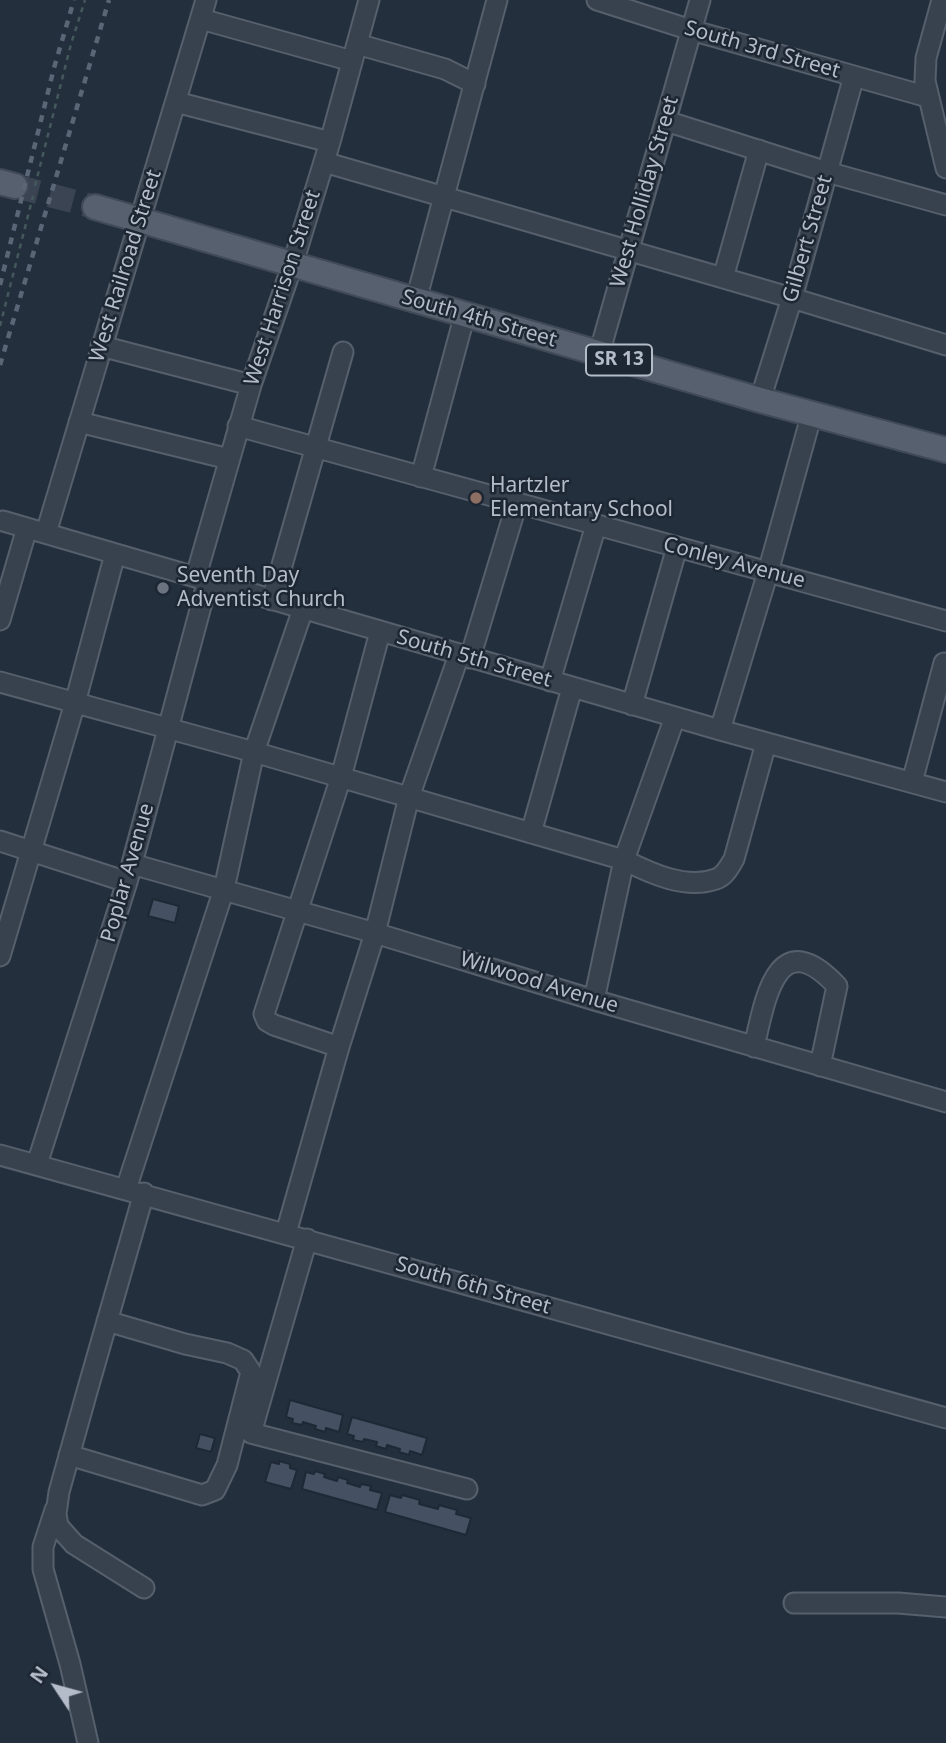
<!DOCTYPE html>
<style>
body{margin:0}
#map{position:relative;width:946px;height:1743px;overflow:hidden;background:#242f3e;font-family:"Noto Sans",sans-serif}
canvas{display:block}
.north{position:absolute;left:21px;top:1652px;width:70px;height:70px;-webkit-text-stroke:5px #1d2633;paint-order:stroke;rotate:306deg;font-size:19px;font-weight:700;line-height:28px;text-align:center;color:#b4bcc9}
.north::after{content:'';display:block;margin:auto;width:24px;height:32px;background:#b4bcc9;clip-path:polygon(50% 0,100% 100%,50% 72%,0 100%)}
</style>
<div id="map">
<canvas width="946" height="1743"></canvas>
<div class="north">N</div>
</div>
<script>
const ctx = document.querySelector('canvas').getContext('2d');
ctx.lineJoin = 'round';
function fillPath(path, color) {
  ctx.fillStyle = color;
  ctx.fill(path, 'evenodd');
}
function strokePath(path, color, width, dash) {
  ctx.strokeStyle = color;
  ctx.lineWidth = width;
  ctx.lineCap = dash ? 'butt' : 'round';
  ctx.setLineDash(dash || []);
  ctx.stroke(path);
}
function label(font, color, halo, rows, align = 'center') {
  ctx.font = font + ' "Noto Sans",sans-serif';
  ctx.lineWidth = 5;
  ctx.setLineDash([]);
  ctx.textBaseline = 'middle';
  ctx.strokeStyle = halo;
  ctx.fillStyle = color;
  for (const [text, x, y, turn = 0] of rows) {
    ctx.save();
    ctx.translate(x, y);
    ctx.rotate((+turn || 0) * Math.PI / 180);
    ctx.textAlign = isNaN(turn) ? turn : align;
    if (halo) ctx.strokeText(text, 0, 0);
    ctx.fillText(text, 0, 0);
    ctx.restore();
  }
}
const building = new Path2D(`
 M153,899L179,906L175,923L148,916Z
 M290,1400L343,1415L339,1432L326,1428L325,1432L315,1429L316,1426L303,1422L302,1425L292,1423L293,1419L286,1417Z
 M352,1417L427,1438L422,1455L410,1451L409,1455L399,1452L400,1449L387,1445L386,1449L376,1446L377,1442L364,1439L363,1442L353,1440L354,1436L347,1434Z
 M200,1434L215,1438L211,1452L196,1448Z
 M279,1461L290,1464V1468L297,1470L291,1489L265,1482L271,1462L279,1464Z
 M315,1471L325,1474L324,1477L337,1481L338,1477L348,1480L347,1483L360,1487L361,1484L371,1486L370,1490L382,1493L377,1510L302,1489L306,1472L314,1474Z
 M390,1495L401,1498L402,1495L420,1500L419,1504L438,1509L439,1505L457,1510L456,1514L471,1518L466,1535L385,1512Z`);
const majorTunnel = new Path2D(`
 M15,186L95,207`);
const path = new Path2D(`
 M35,186L71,44L85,0
 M0,326L33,196`);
const minor = new Path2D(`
 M597,0L691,30L928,97
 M942,0L926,58L925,81L946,168
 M201,19L352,61
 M357,44L445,69L475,84
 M176,102L330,142
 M666,121L827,172L946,205
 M324,162L792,298L946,345
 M723,278L759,150
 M416,300L497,0
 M101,346L251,385
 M599,354L700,0
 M760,400L792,298L854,76
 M79,422L229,459
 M238,426L946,621
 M421,477L465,314
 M3,521L720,730L946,792
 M46,533L206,0
 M196,576L251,385L293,263L330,142L369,0
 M272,600L343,352
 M0,620L27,528
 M470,658L517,503
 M550,681L596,525
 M0,682L254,752L624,860C650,873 686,890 716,879C725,876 729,867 734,859L766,743
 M632,705L677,547
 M720,730L768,572L812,413
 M912,782L944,663
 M531,833L572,688
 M0,841L127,882
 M132,864L375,933L594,1000L946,1102
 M0,956L75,703L115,554
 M594,1000L624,860L675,717
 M339,1047L274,1025L267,1021L264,1014L341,777L380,632
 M754,1047C765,999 777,922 837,986L820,1066
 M0,1155L946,1418
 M37,1164L127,882L208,580
 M126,1189L224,889L254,752L303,609
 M144,1193L88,1388L59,1492L56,1514L58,1526L74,1544L144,1588
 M286,1233L339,1047L375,933L409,797L459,655
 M307,1239L251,1433L467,1489
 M69,1455L202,1495L215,1490L227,1465L251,1372L243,1360L227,1353L185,1344L107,1321
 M55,1510L43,1547V1569L70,1664L88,1743
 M794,1603H898L946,1607`);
const major = new Path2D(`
 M0,182L15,186
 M95,207L760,400L946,450`);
const rail = new Path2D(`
 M0,285L54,68L74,0
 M0,365L109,0`);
const markers = [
 [476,498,7,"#8d6e63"],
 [163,588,7,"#6b7280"]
];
const shields = [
 [619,360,66]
];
const shieldNames = [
 ["SR 13",619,360]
];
const streetNames = [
 ["South 3rd Street",762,50,16],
 ["West Holliday Street",645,192,-74],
 ["Gilbert Street",808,239,-74],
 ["West Railroad Street",126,266,-73],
 ["West Harrison Street",283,288,-72],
 ["South 4th Street",479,319,16],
 ["Conley Avenue",734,563,15],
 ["South 5th Street",474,659,16],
 ["Poplar Avenue",128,873,-74],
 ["Wilwood Avenue",539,983,17],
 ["South 6th Street",473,1286,16]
];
const poiNames = [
 ["Hartzler",490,486],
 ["Elementary School",490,510],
 ["Seventh Day",177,576],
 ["Adventist Church",177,600]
];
fillPath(building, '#455162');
strokePath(building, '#1f2835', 2);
strokePath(majorTunnel, '#3a4453', 24, [24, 12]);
strokePath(minor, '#565f6c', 23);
strokePath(major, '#414a57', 28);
strokePath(path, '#44595c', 2.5, [5, 5]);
strokePath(minor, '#38414e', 19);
strokePath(major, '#56606e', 24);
strokePath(rail, '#5a6575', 4.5, [7, 7]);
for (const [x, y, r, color] of markers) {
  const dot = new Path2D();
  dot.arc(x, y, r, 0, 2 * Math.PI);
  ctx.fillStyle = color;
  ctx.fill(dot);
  strokePath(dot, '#1d2633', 2.5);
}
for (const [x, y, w] of shields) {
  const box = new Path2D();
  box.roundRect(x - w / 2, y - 15.5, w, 31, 5);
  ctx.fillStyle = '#1d2633';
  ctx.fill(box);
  strokePath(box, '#b4bcc9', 2);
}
label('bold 19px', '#b4bcc9', null, shieldNames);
label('21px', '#b4bcc9', '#1d2633', streetNames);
label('21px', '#b4bcc9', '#1d2633', poiNames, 'left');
</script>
